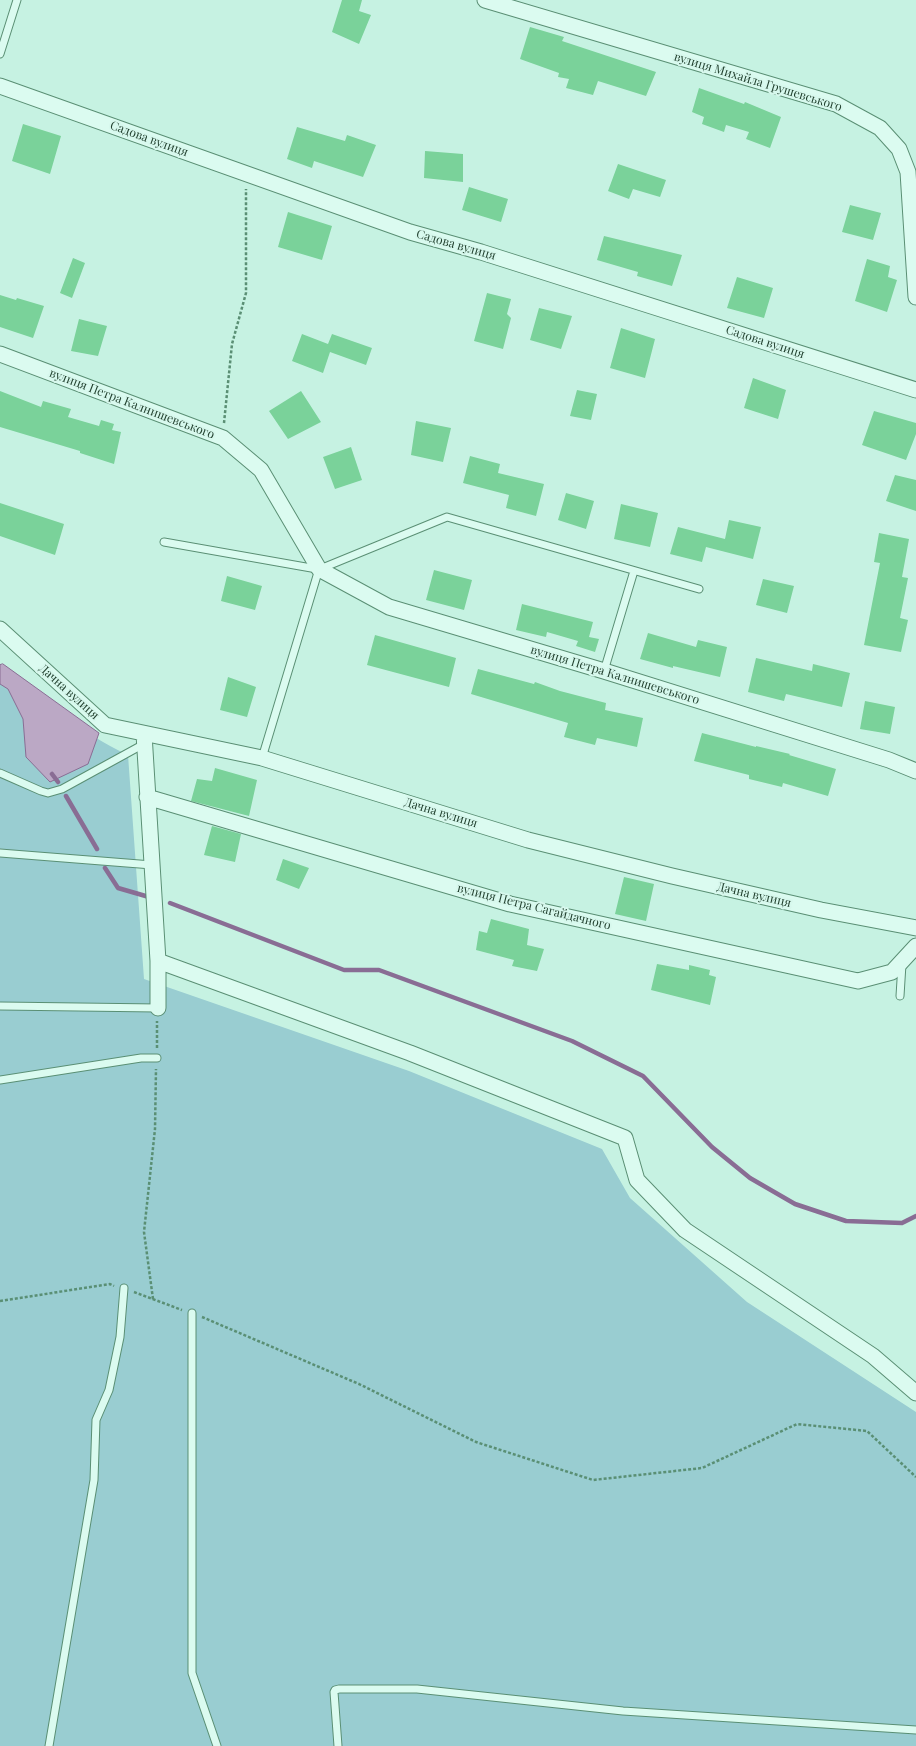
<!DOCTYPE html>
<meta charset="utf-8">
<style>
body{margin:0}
canvas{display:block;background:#c6f2e2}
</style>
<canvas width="916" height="1746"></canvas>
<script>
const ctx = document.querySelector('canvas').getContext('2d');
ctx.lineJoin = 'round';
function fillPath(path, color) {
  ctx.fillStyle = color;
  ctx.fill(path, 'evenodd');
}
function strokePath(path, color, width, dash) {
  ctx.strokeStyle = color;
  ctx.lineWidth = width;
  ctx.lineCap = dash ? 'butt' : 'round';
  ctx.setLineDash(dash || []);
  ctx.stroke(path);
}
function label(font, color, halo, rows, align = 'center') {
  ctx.font = font + ' "Playfair Display",serif';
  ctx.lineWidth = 4;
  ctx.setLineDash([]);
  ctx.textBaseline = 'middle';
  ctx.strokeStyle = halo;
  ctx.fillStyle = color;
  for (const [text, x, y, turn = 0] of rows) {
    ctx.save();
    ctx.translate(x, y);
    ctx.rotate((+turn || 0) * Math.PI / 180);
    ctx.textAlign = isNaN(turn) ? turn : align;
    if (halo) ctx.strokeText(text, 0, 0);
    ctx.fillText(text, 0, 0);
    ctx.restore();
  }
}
const green = new Path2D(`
 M0,667C41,699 81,733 128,755L144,979L409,1071L602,1149L630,1198L747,1302L916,1412V1746H0Z`);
const water = new Path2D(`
 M3,664L99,733L88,764L50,782L26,757L23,719L8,689L0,684V665Z`);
const stream = new Path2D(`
 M52,774L58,782
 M66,796L97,849
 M105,868L118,888L149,897
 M170,903L344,970H379L572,1041L643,1076L712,1147L750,1178L795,1204L846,1221L902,1223L916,1216`);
const building = new Path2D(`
 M342,0H362L359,11L371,15L359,44L332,32Z
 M530,27L564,37L562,41L656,72L646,96L598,81L593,95L566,88L569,79L558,77L559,73L520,59Z
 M699,88L744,104L745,102L781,117L770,148L746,139L749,132L726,125L724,132L702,124L704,117L692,112Z
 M23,124L61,136L50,174L12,161Z
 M297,127L345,141L347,135L376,145L363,177L314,161L312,168L287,159Z
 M425,151L463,154V182L424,178Z
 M618,164L666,180L660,197L633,189L629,199L608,191Z
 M469,187L508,199L501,222L462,210Z
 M850,205L881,213L873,240L842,232Z
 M288,212L332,226L322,260L278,247Z
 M604,236L682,255L672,286L637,276L638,272L597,260Z
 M73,258L85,263L72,298L60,293Z
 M867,259L890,266L888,277L897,280L887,312L855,301Z
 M737,277L773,288L764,318L727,308Z
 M487,293L511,299L507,314L511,318L503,349L474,341Z
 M0,295L16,300L17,298L44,306L33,338L0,327Z
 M539,308L572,316L561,349L530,340Z
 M79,319L107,326L98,356L71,351Z
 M621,328L655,339L645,378L610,368Z
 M302,334L328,344L332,334L372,348L366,365L330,352L323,373L292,361Z
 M753,378L786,390L778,419L744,408Z
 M577,390L597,394L591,420L570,416Z
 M0,391L41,407L43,401L71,409L68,417L99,426L101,420L114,424L112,430L121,432L114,464L80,453V451L0,427Z
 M301,391L321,422L288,439L269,411Z
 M874,411L916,423V434L906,460L862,445Z
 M416,421L451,428L443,462L411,455Z
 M351,447L362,480L335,489L323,457Z
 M470,456L500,464L498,473L544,484L536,516L506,508L509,495L463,483Z
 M895,475L916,480V511L886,501Z
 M566,493L594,501L586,529L558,520Z
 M0,503L64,524L55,555L0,536Z
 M621,504L658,513L650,547L614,539Z
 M729,520L761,527L753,559L706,547L702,562L670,554L678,527L725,539Z
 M879,533L909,539L902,577L908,578L900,618L908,620L901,652L864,645L880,563L874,562Z
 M434,570L472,580L464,610L426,600Z
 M227,576L262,586L255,610L221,601Z
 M763,579L794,586L787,613L756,605Z
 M522,604L593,622L589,637L599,639L595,652L576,646L578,641L547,632L546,637L516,630Z
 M648,633L696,647L698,640L727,647L720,677L673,666V668L640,659Z
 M375,635L456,658L449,687L367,665Z
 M756,658L812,671L813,664L850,673L842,707L786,694L784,701L748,692Z
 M478,669L534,684L535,682L560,691L606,703L605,710L643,718L637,747L597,738L595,745L564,737L568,723L471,694Z
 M228,677L256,687L247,717L220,710Z
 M865,701L895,707L890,734L860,729Z
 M702,733L756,747V746L790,754L789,755L836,769L828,796L783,783L782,787L749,779V775L694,761Z
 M215,768L257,780L249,816L191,801L197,779L212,781Z
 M212,826L241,834L235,862L204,855Z
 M283,859L309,868L299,889L276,880Z
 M624,877L654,884L646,921L615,914Z
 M491,919L529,929L527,945L544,949L537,971L512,966L514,960L476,950L479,931L487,933Z
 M657,964L689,970V965L710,970L709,975L716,977L710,1005L651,990Z`);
const path = new Path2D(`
 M224,423L232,344L246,293V189
 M157,1048V1021
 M134,1292L182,1310
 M153,1299L144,1232L155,1129L156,1069
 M0,1301L110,1284L114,1286
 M202,1317L359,1384L476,1442L593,1480L702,1468L797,1424L867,1431L916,1477`);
const lane = new Path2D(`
 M0,54L17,0
 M164,542L317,569
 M320,569L447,517L699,589
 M604,671L634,571
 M262,758L319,569
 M0,773L41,791L48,793L62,789L144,744
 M0,853L152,865
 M900,996L902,964
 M0,1006L158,1008
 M0,1080L141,1058H157
 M192,1313V1673L217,1746
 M49,1746L94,1480L96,1420L109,1390L120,1337L124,1288
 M338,1746L334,1692L335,1690L339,1689H417L623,1711L916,1730`);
const street = new Path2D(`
 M485,0L836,104L880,128L899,149L908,172L916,297
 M0,86L410,232L481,252L916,390
 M0,354L223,438L261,470L319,569L389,607L604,671L889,760L916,771
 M0,629L105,725L262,758L528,840L672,876L821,910L916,928
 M144,734L158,961V1008
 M147,797L510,904L858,981L892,972L916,946
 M158,961L410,1053L625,1138L637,1180L685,1230L873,1356L916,1393`);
const streetNames = [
 ["вулиця Михайла Грушевського",758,82,17],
 ["Садова вулиця",149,139,20],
 ["Садова вулиця",456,245,16],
 ["Садова вулиця",765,342,18],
 ["вулиця Петра Калнишевського",132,404,21],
 ["вулиця Петра Калнишевського",615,675,17],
 ["Дачна вулиця",69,692,42],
 ["Дачна вулиця",441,813,17],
 ["Дачна вулиця",754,895,13],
 ["вулиця Петра Сагайдачного",534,907,14]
];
fillPath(green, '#99cdd1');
fillPath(water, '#bba8c5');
strokePath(water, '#896d94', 1);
strokePath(stream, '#896d94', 4.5);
fillPath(building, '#7ad29a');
strokePath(lane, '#5a8f74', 9);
strokePath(street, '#5a8f74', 17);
strokePath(path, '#5a8f74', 2.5, [3, 2]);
strokePath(lane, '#dbfbf0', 7);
strokePath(street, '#dbfbf0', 15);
label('12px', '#1f3e2c', '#d7f8ed', streetNames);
</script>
